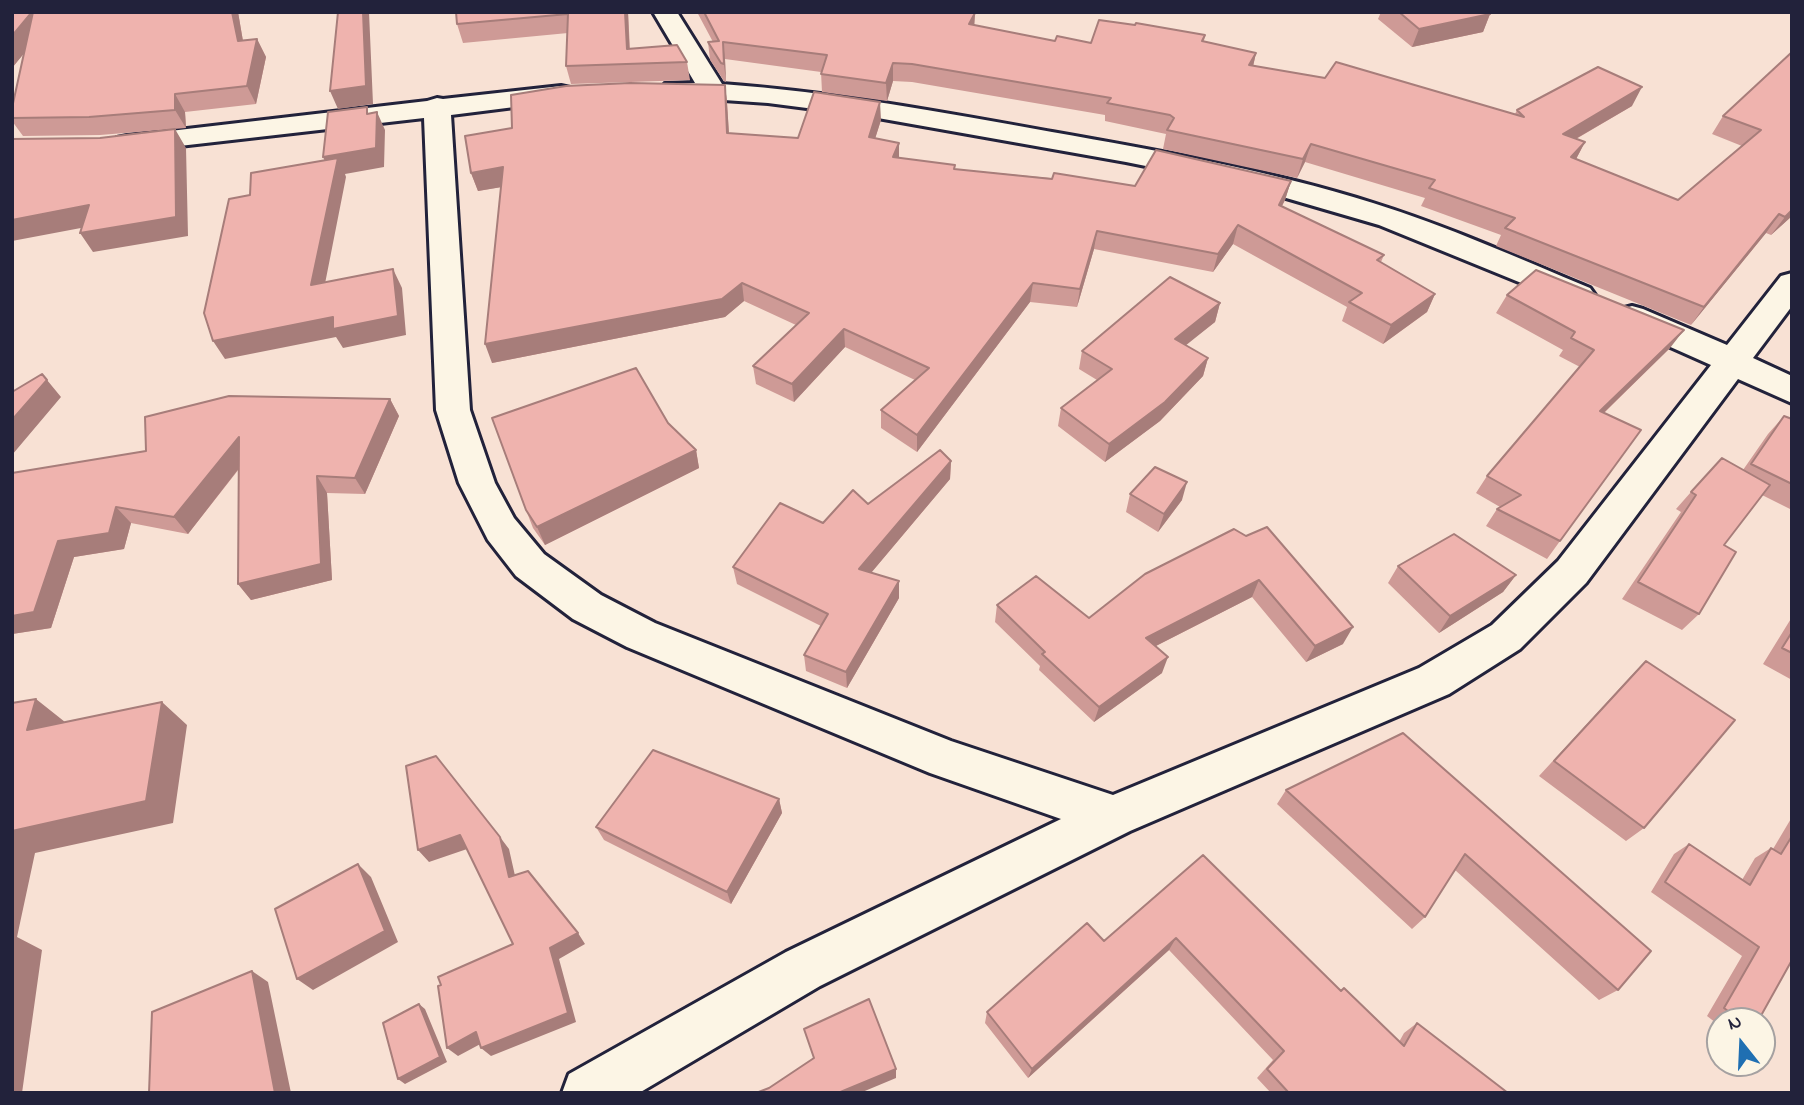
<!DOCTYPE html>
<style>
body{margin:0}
#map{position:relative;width:1804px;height:1105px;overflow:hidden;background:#f8e1d4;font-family:"Indie Flower",sans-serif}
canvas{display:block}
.frame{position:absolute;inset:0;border:14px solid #22223b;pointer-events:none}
.north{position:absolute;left:1706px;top:1007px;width:70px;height:70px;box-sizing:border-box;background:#fcf5e5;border:2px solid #a5a1a1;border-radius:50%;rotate:342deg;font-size:19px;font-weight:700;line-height:28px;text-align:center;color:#22223b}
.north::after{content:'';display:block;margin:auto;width:24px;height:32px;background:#1f6fb2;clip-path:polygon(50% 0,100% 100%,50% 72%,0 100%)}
</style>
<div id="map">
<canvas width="1804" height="1105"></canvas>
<div class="frame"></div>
<div class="north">N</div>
</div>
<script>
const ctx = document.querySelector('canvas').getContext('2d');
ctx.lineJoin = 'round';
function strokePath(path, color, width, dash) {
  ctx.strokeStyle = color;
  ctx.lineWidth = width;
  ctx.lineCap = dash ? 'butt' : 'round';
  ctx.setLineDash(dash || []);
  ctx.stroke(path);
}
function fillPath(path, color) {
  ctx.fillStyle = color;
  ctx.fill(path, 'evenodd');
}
const street = new Path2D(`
 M653,12H677L722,84C833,92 942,112 1052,132C1160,151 1268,170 1373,203C1447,226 1518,258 1590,288L1595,295L1590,302L1579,306L1568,302L1379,225L1245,186L1126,162L861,115L768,103L665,96L661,90L665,84L695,83Z
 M561,86L570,88L574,94L570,100L451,115L470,410L495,483L514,518L544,554L601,595L655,623L951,741L1113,795L1419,668L1492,625L1558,561L1711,365L1621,325L1616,317L1621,309L1632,306L1643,309L1727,345L1781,276L1792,273V306L1753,358L1792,376V403L1738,379L1586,583L1520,649L1449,694L1130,831L820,986L639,1093H562L569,1074L786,952L1061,819L930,773L627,647L573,619L516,576L488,540L459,483L436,410L424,118L127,152L117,150L113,144L117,138L127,136L427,101L437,98L443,99Z`);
const wall = new Path2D(`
 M12,12H238L243,41L257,39L266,57L256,104L185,112L186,128L100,135L23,136L12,121V108L24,53L12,68Z
 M456,12H628L630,49L687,62L690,80L571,84L566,66L568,33L463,43L457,24Z
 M697,12H969L975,13L974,25L1055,41L1091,43L1205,35L1204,41L1256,53L1253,66L1515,114L1517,110L1632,106L1576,139L1585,142L1576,159L1678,200L1742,146L1712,134L1723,116L1792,52V216L1771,235L1766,233L1691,325L1496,246L1501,235L1421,206L1425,198L1305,162L1297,178L1163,149L1166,134L1105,121V115L912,82L893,81L887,101L822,92L821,72L725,59L726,82L724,81L710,60L708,42H713Z
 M1381,12H1488L1490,14L1483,32L1412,47L1378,19Z
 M725,85L727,103L729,133L798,138L881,120L875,138L899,158L955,165V169L1135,186L1291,181L1285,200L1282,206L1384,255L1381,262L1435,294L1427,312L1383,344L1342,321L1347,307L1233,244L1213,272L1094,249L1077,307L1030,302L917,452L881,428V410L915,380L845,347L794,402L756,384L753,366L796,325L744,301L725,317L492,363L501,187L478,191L471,173L512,128Z
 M1507,295L1670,348L1604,413L1560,541L1547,559L1486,526L1497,509L1500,507L1476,493L1487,476L1580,367L1559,356L1563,350L1496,313Z
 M1220,303L1215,322L1185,345L1208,358L1203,376L1160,421L1105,462L1058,426L1061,408L1097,380L1079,369L1082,351Z
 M390,399L399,416L365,494L327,493L332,580L251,600L238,584L239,469L188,534L131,523L124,549L74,557L51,628L12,634V473L146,451Z
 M1784,416L1792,419V510L1762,495L1724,545L1699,614L1682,630L1622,599L1681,512L1676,509L1691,492L1743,470L1768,434Z
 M696,450L699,468L545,545L533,528L526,510Z
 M951,461L950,479L871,573L899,598L847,688L806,671L804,655L821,626L737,584L733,567L823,523L868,504Z
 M1130,494L1182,500L1158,532L1126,512Z
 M1234,529L1343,644L1306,662L1252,597L1156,646L1162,673L1094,722L1039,670L1040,666L995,622L997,605L1089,618Z
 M1398,566L1516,575L1503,592L1439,633L1388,583Z
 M1792,617V680L1763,664Z
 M1646,661L1644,828L1626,841L1539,776L1630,677Z
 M1403,733L1618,990L1599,1000L1455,870L1425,917L1412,929L1277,804L1286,790Z
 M779,799L782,813L731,904L604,840L596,827Z
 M1792,817V960L1758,1021H1720V1026L1707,1016L1742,956L1651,892L1674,854L1689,844L1742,880L1755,858L1771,848L1773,849Z
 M1203,855L1341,991L1399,1042L1404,1033L1417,1023L1508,1093H1271L1257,1078L1273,1060L1169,950L1028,1078L985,1023L987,1012L1104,941Z`);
const shadedWall = new Path2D(`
 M32,12L45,28L12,68V36Z
 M232,12H238L246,59L238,41Z
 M363,12H369L373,104L338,109L330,91Z
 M625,12H628L630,64L627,49Z
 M975,13L974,31L969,24Z
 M1490,14L1483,32L1412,47L1419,29Z
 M257,39L266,57L256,104L247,86Z
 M723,42L725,59L726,82L724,64Z
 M1256,53L1252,71L1249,65Z
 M893,63V81L887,101L886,83Z
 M725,85L727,103L730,151L727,133Z
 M1642,87L1632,106L1553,152L1563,134Z
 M175,94L185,112L186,128L175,110Z
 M880,102L881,120L870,155L869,137Z
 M377,112L385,130L384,167L345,174L346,177L321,304L311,285L332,176L323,157Z
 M175,129L186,148L188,236L93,252L80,233Z
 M1585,142L1575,161L1571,157Z
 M899,143V161L893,157Z
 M1311,144L1305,162L1297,178L1303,159Z
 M503,167L508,186L478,191L471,173Z
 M1291,181L1285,200L1273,223L1279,205Z
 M89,205L102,224L12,241V220Z
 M1792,210V216L1771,235L1785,217Z
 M1779,214L1766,233L1691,325L1704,307Z
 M1238,225L1233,244L1213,272L1218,254Z
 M1097,231L1094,249L1077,307L1080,289Z
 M393,269L402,288L406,335L343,348L336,337L225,359L213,341Z
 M742,283L744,301L725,317L492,363L485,344Z
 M1033,283L1030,302L917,452V435Z
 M1435,294L1427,312L1383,344L1391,325Z
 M1220,303L1215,322L1170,358L1175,339Z
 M844,329L845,347L794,402L792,384Z
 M1684,330L1670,348L1587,429L1600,411Z
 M1208,358L1203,376L1160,421L1105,462L1109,444Z
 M47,380L61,397L12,455V420Z
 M390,399L399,416L365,494L355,478Z
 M239,437L250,454L188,534L174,517Z
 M696,450L699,468L545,545L537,527Z
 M951,461L950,479L860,586L859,569Z
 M317,476L327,493L332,580L251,600L238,584Z
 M1187,482L1182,500L1158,532L1164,514Z
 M116,507L131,523L124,549L74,557L51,628L12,634V616L58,541Z
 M1516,575L1503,592L1439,633L1450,616Z
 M1259,580L1252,597L1140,654L1146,638Z
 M899,581V598L847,688L846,672Z
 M1353,627L1343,644L1306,662L1315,646Z
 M1168,657L1162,673L1094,722L1099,707Z
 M36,699L65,722L27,730Z
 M162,702L187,725L173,823L35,853L17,937L42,950L22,1093H12V831Z
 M779,799L782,813L731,904L727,892Z
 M460,835L470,848L429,862L418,850Z
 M500,837L509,849L518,889L509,877Z
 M358,864L371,877L398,942L313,990L297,979Z
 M578,933L585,944L559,959L576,1022L491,1056L481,1048L550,948Z
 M1176,938L1169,950L1028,1078L1032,1069Z
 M252,971L268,982L291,1093H275Z
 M419,1004L425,1009L447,1062L405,1084L398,1079Z
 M476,1032L486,1041L458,1056L447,1048Z
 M896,1069V1078L860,1093H838Z`);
const building = new Path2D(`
 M12,12H32L12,36Z
 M33,12H232L238,41L257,39L247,86L175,94V110L89,117L12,118V108Z
 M338,12H363L366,86L330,91Z
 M456,12H625L627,49L677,45L687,62L566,66L568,14L457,24Z
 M704,12H969L975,13L969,24L1055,41L1057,36L1091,43L1099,20L1135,25L1136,23L1205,35L1202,41L1256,53L1249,65L1325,78L1336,62L1524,117L1517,110L1598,67L1642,87L1563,134L1585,142L1571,157L1678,200L1761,130L1723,116L1792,52V210L1785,217L1779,214L1704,307L1505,228L1515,218L1429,188L1435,180L1311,144L1303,159L1167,130L1174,118L1170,115L1107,103L1111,98L912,64L893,63L886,83L821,74L827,55L723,42L724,64L721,63L708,42L719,41Z
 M1399,12H1488L1490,14L1419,29Z
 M630,83L725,85L727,133L798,138L814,92L880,102L869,137L899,143L893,157L955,165L954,169L1052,179L1054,173L1135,186L1156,150L1291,181L1279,205L1384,255L1377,260L1435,294L1391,325L1349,302L1362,293L1238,225L1218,254L1097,231L1080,289L1033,283L917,435L881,410L929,368L844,329L792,384L753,366L809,313L742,283L722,299L485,344L503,167L471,173L465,136L512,128L511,95L566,86Z
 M367,107V114L377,112L376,148L323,157L328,112Z
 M175,129L176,217L80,233L89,205L12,220V139L100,138Z
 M338,158L311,285L393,269L398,316L333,329V317L213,341L204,313L229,199L250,195L251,173Z
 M1536,270L1684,330L1600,411L1641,430L1560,541L1497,509L1521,495L1487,476L1594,350L1571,338L1575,332L1507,295Z
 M1170,277L1220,303L1175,339L1208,358L1165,402L1109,444L1061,408L1112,369L1082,351Z
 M636,368L668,423L696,450L537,527L526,510L492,418Z
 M42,374L47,380L12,420V392Z
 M229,396L390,399L355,478L317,476L321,564L238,584L239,437L174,517L116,507L109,533L58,541L34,612L12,616V473L146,451L145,417Z
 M1784,416L1792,419V484L1751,464Z
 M940,450L951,461L859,569L899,581L846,672L804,655L828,614L733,567L780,503L823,523L853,490L868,504Z
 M1722,458L1770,485L1724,545L1736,552L1699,614L1638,582L1696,495L1691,492Z
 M1155,467L1187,482L1164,514L1130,494Z
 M1267,527L1353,627L1315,646L1259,580L1146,638L1168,657L1099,707L1042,654L1045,652L997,605L1036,576L1089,618L1145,574L1234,529L1246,536Z
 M1454,534L1516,575L1450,616L1398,566Z
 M1792,632V653L1782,648Z
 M1646,661L1735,720L1644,828L1554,761Z
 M36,699L27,730L162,702L146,801L12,831V703Z
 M1403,733L1651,951L1618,990L1465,854L1425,917L1286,790Z
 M653,750L779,799L727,892L596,827Z
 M436,756L500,837L509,877L528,871L578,933L550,948L568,1013L481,1048L476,1032L447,1048L438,986L441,985L438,977L513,944L460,835L418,850L406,766Z
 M1792,836V960L1758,1021H1741L1724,1008L1759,947L1665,882L1689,844L1750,885L1771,848L1781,854Z
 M1203,855L1341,991L1344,988L1404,1046L1417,1023L1508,1093H1289L1267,1069L1284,1051L1176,938L1032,1069L987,1012L1087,923L1104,941Z
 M358,864L385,931L297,979L275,909Z
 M252,971L275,1093H149L152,1012Z
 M869,999L896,1069L838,1093H756L769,1088L814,1058L804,1029Z
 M419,1004L440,1057L398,1079L383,1023Z`);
strokePath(street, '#22223b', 6);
fillPath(street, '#fcf5e5');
fillPath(wall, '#ce9a96');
fillPath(shadedWall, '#a77d7a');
fillPath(building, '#efb3ae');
strokePath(building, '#a77d7a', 2);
</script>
